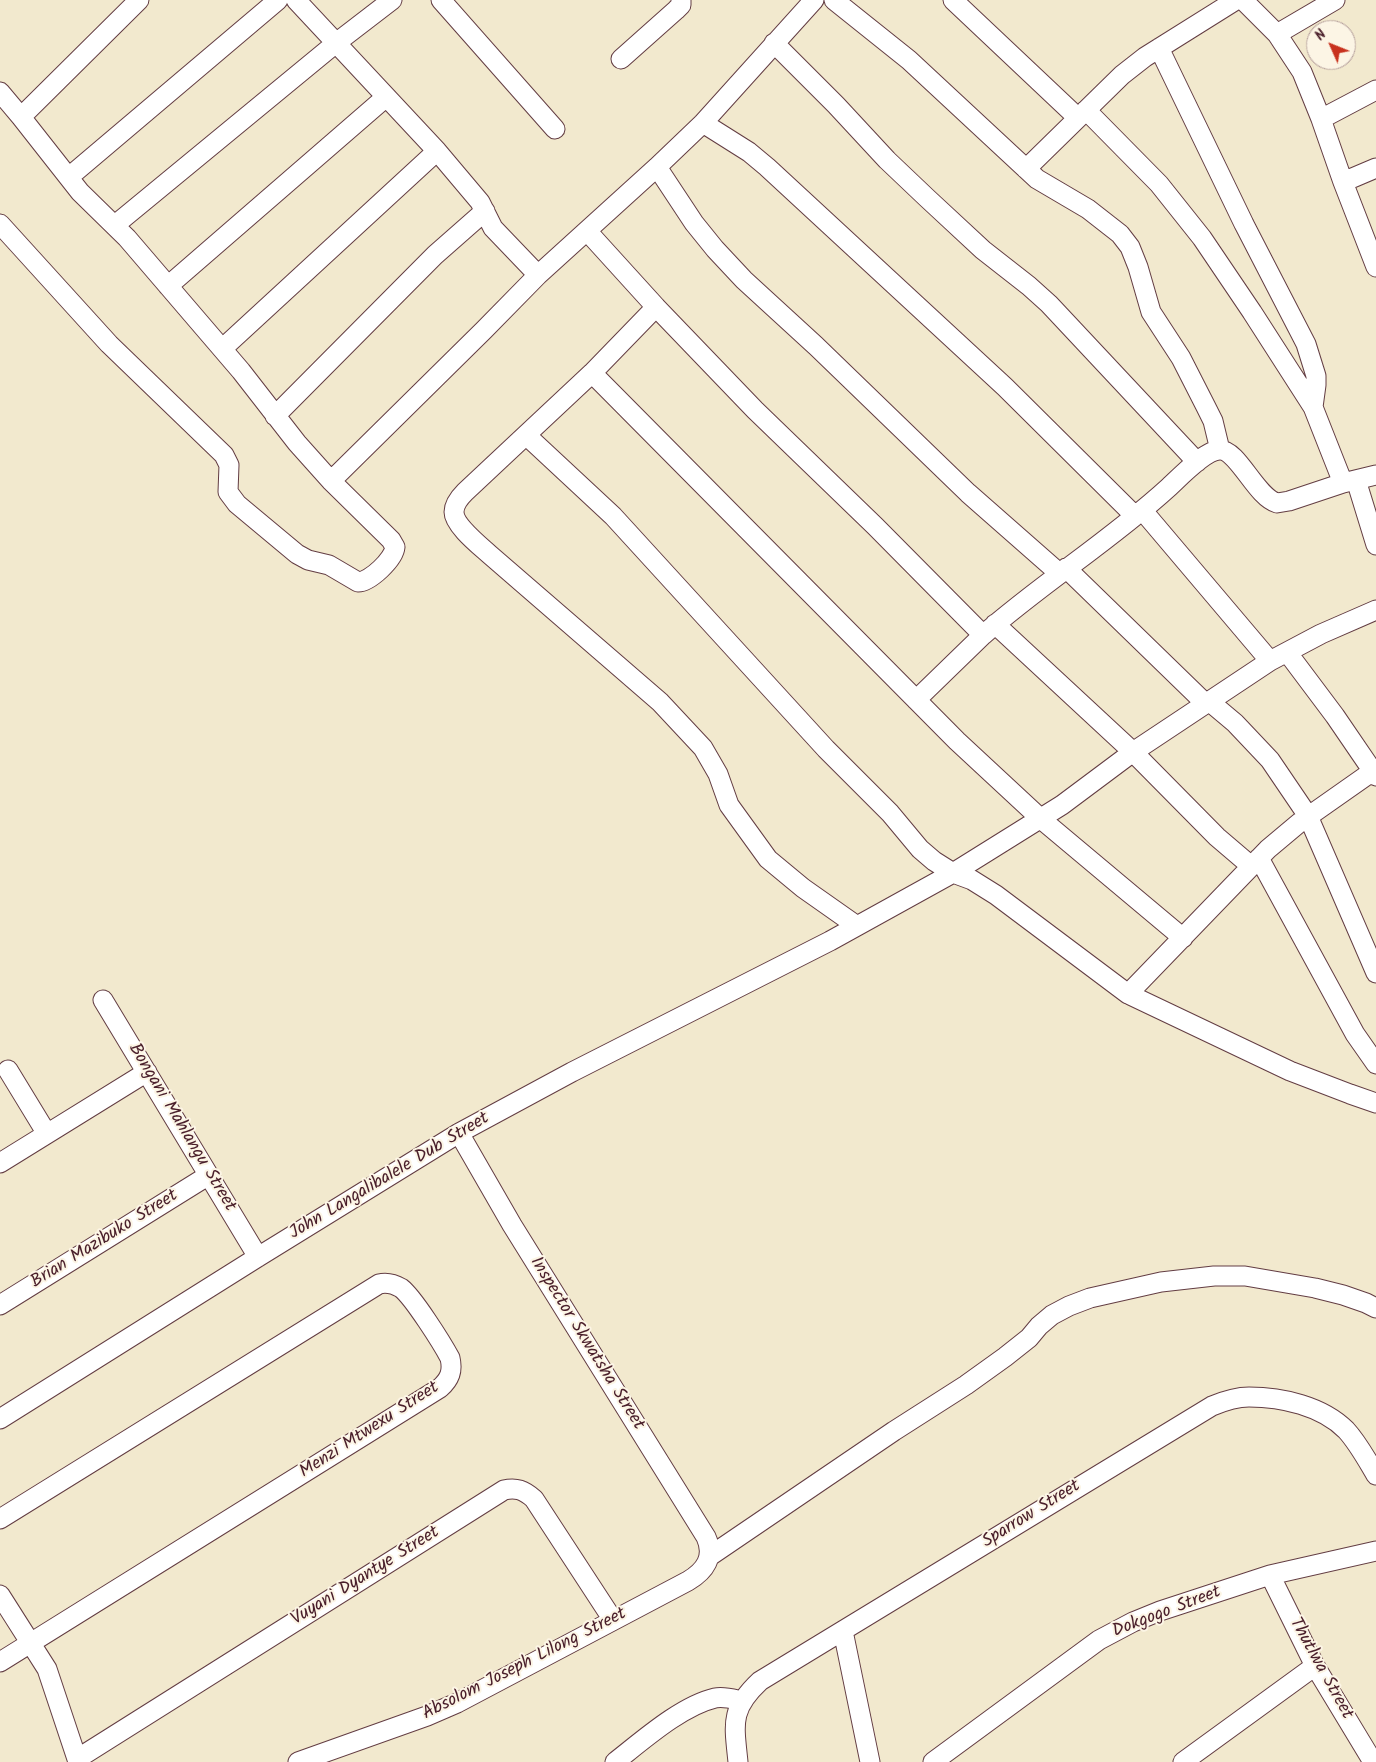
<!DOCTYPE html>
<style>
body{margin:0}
#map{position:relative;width:1376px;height:1762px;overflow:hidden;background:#f2e9ce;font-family:Kalam,sans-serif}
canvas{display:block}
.north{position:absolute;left:1306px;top:20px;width:50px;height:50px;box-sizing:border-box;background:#fcf5e5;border:1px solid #b59f9b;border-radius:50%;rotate:314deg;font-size:14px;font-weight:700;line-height:20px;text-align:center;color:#4a1f2b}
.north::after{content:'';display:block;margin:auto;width:18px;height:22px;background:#c8321e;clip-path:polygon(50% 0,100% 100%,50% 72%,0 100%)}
</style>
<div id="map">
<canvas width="1376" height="1762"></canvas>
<div class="north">N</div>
</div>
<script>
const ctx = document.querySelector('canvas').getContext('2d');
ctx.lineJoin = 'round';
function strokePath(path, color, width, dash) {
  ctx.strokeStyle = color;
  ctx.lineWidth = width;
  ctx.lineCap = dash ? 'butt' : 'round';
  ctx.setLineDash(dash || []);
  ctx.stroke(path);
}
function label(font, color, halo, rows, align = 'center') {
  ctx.font = font + ' Kalam,sans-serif';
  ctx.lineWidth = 4;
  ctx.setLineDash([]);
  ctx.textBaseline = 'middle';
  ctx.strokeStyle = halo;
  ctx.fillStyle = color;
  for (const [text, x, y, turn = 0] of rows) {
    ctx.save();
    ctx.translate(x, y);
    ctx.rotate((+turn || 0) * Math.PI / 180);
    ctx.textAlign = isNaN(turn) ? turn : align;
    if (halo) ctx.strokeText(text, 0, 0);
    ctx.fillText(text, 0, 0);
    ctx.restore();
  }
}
const street = new Path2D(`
 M296,0L437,151L480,202L493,228L538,275
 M441,0L555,129
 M834,0L909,60L1037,179L1088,209L1120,234L1130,247L1138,267L1151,312L1181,358L1206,407L1213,421L1220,450
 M953,0L1078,118
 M1243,0L1277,34L1302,72L1321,119L1343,182L1376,267
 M1277,34L1335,0
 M774,43L836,105L887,160L927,198L983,250L1029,286L1049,304L1197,462
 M1159,48L1244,224L1306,344L1316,376V385L1313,407
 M621,59L676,10L681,5V0
 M0,92L21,117L139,0
 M1086,110L1159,184L1202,238L1252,312L1313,407L1343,483
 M1321,119L1376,90
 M703,123L749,152L767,167L1005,387L1135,516
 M657,167L694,223L715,249L744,280L816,346L968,493L1059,573
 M1026,169L1122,75L1145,57L1236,0
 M69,177L278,0
 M1343,182L1376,168
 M0,224L109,344L224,455L229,465L228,492L237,504L297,554L308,560L329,565L358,582C370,582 394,559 395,547L391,540L331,481L297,443L241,371L127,238L80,192L21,117
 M115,225L336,43L392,0
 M587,231L656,307L755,410L875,526L983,635L916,700
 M168,286L386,97
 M656,307L592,373L465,492C460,497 454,504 454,512C454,525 479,545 489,554L660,702L703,748L718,774L729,805L768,859L803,888L857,926
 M222,349L437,151
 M592,373L957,741L1041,819L1183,938
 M275,416L435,255L485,211
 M526,435L613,516L826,749L890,813L920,849L934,861L953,873L972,880L996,895L1128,994L1290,1071L1350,1094L1376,1103
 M1356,480L1376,545
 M331,481L484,330L538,275L657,167L703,123L814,0
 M1143,511L1270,661
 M1066,568L1206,704
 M995,624L1133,752L1217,837L1251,866
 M983,635C1042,583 1110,541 1168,488C1179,478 1205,450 1220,450C1238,450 1256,497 1277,503L1289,501L1343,483L1376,475
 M1287,652L1335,716L1376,776
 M1210,702L1235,723L1270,760L1308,816L1376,973
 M1259,858L1355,1034L1376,1064
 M1128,994L1268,849L1299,823L1373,771
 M103,1000L258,1257
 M8,1070L47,1134
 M0,1163L147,1072
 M0,1305L209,1175
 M0,1419L258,1257L459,1133L572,1072L830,941L953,873L1062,805L1133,752L1270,661L1321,634L1376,610
 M0,1519L379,1284C387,1282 394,1284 401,1288C413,1297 442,1343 450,1358C453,1371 450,1379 440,1388L0,1662
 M710,1556L894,1431L966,1385L1005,1357L1029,1338L1039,1326L1052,1315L1069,1306L1090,1298L1161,1282L1214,1276H1245L1315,1288L1343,1295L1366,1303L1376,1308
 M1270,1575L1315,1666L1373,1762
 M0,1595L47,1669L78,1762
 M843,1631L870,1762
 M77,1759L504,1490C516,1487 524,1490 534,1499L613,1620
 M298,1762L427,1716L457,1703L688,1581C705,1571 715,1557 706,1537L512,1225L459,1133
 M615,1762C642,1741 681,1706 715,1698C724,1696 733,1699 742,1701
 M738,1762C734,1723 730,1709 760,1681L1212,1406C1224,1401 1237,1397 1249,1397C1282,1397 1322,1406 1346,1430C1358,1443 1367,1460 1376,1475
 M933,1762L1099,1640L1133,1622L1160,1611L1270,1575L1376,1551
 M1183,1762L1315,1666`);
const streetNames = [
 ["Bongani Mahlangu Street",181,1128,59],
 ["John Langalibalele Dub Street",390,1177,-31],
 ["Brian Mazibuko Street",105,1240,-32],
 ["Inspector Skwatsha Street",586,1344,58],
 ["Menzi Mtwexu Street",370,1431,-33],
 ["Sparrow Street",1032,1515,-32],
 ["Vuyani Dyantye Street",366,1577,-32],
 ["Dokgogo Street",1167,1613,-21],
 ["Absolom Joseph Lilong Street",525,1665,-27],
 ["Thutlwa Street",1320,1669,61]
];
strokePath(street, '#633d43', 21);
strokePath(street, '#fff', 19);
label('18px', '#4a1f2b', '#fcf5e5', streetNames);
</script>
